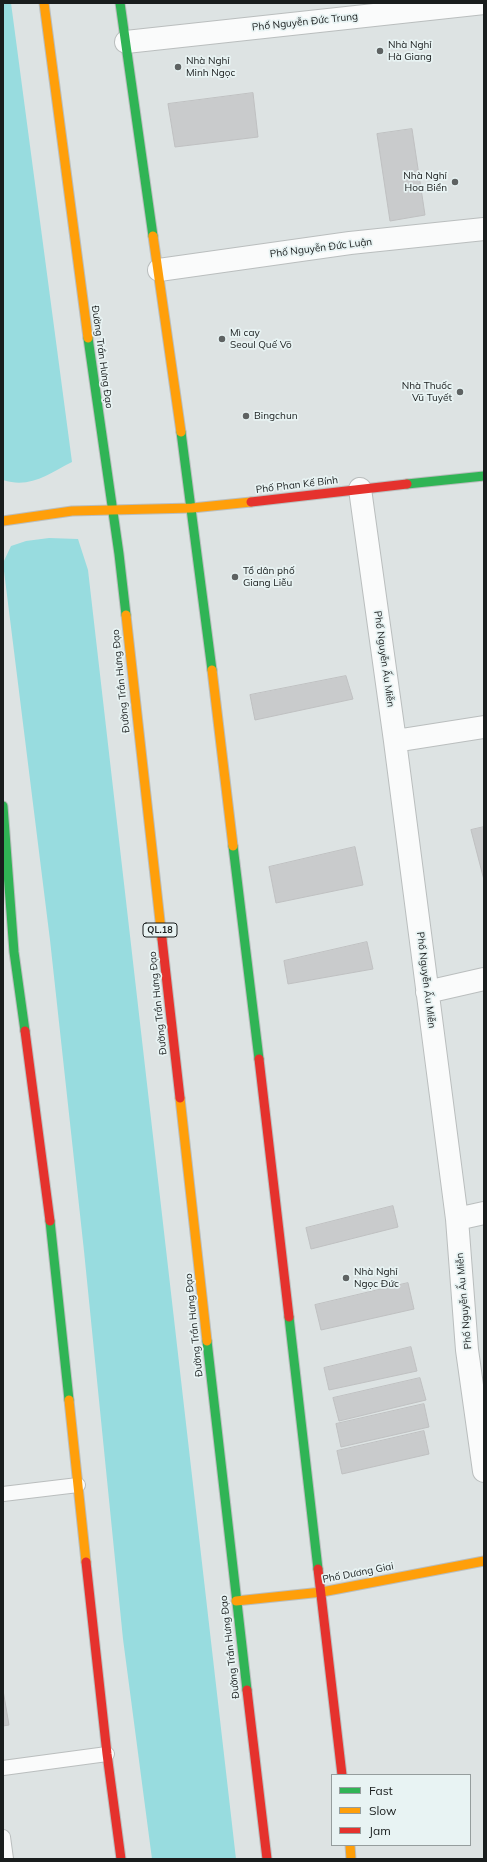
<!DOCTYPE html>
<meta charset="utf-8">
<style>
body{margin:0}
#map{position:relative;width:487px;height:1862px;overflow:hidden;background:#dde3e3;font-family:Mulish,sans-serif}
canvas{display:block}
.frame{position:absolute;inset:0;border:4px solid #191d1d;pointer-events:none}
.legend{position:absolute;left:331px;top:1774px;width:140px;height:72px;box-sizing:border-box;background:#e8f3f3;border:1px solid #959d9d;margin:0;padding:5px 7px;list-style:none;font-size:12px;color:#191d1d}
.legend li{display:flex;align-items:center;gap:8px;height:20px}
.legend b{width:20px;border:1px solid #959d9d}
</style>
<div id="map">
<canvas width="487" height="1862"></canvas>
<div class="frame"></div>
<ul class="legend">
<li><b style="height:5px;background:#30b455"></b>Fast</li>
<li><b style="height:5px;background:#ff9f0a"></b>Slow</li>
<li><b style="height:5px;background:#e5322d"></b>Jam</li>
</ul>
</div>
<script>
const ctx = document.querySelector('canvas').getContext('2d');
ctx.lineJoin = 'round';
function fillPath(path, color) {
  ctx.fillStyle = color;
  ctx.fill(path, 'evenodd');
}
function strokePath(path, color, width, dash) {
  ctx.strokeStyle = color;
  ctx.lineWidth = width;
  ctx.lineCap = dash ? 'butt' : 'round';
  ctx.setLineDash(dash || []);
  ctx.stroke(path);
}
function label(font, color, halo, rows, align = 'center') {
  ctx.font = font + ' Mulish,sans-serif';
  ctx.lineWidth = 3.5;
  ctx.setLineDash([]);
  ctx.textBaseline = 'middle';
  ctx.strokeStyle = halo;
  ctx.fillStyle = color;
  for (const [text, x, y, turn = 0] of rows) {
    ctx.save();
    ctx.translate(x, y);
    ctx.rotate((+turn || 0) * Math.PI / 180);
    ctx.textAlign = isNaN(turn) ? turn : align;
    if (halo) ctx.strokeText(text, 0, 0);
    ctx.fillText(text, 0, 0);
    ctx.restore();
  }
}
const green = new Path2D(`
 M3,3H11L72,462C48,474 30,489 3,480Z
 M49,538L78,539L88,570L236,1859H152L123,1639L84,1251L50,940L3,563L11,546L26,541Z`);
const building = new Path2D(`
 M253,93L258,137L175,147L168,104Z
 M412,129L425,215L390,221L377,134Z
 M346,676L353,699L255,720L250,695Z
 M484,827V880L471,830Z
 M355,847L363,885L276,903L269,867Z
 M367,942L373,969L288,984L284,961Z
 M393,1206L398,1227L311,1249L306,1228Z
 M408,1283L414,1309L321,1330L315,1305Z
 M411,1347L417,1371L329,1390L324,1368Z
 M420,1378L426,1400L339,1421L333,1398Z
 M424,1404L429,1427L341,1447L336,1424Z
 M424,1431L429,1454L342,1474L337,1451Z
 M3,1690L9,1725L3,1726Z`);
const lane = new Path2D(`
 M3,1494L78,1485
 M3,1768L107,1754
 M3,1837L6,1859`);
const street = new Path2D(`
 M126,42L484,3
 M159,270L350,243L484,229
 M360,489L395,741L457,1219L467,1350L484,1471
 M395,741L484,727
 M427,992L484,979
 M457,1219L484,1213`);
const fast = new Path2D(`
 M120,3L153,236
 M88,338L119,554L126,615
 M181,432L212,670
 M407,484L484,476
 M3,806L14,952L25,1031
 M233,846L259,1059
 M50,1221L69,1400
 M289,1317L318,1569
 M207,1341L247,1690`);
const slow = new Path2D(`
 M44,3L88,338
 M153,236L181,432
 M3,521L72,511L192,508L251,502
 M126,615L162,939
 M212,670L233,846
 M180,1098L207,1341
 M69,1400L86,1562
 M236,1601L322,1592L484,1561
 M350,1845L351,1859`);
const jam = new Path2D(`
 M251,502L407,484
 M162,939L180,1098
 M25,1031L50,1221
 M259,1059L289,1317
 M86,1562L107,1754L121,1859
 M318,1569L342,1775
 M247,1690L267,1859`);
const markers = [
 [380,51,4,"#5e6262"],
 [178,67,4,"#5e6262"],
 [455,182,4,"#5e6262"],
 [222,339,4,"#5e6262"],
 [460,392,4,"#5e6262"],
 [246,416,4,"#5e6262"],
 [235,577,4,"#5e6262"],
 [346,1278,4,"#5e6262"]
];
const shields = [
 [160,930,34]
];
const shieldNames = [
 ["QL.18",160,930]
];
const streetNames = [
 ["Phố Nguyễn Đức Trung",305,22,-6],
 ["Phố Nguyễn Đức Luận",321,248,-7],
 ["Đường Trần Hưng Đạo",102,357,82],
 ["Phố Phan Kế Bính",297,485,-7],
 ["Phố Nguyễn Ấu Miễn",384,659,82],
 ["Đường Trần Hưng Đạo",121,681,-96],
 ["Phố Nguyễn Ấu Miễn",426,980,83],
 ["Đường Trần Hưng Đạo",158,1003,-96],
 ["Phố Nguyễn Ấu Miễn",464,1301,-95],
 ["Đường Trần Hưng Đạo",194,1325,-96],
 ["Phố Dương Giai",358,1573,-11],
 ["Đường Trần Hưng Đạo",230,1647,-97]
];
const poiNames = [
 ["Nhà Nghỉ",388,45],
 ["Hà Giang",388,57],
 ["Nhà Nghỉ",186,61],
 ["Minh Ngọc",186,73],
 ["Nhà Nghỉ",447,176,"right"],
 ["Hoa Biển",447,188,"right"],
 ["Mì cay",230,333],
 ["Seoul Quế Võ",230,345],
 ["Nhà Thuốc",452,386,"right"],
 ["Vũ Tuyết",452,398,"right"],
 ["Bingchun",254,416],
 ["Tổ dân phố",243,571],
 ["Giang Liễu",243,583],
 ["Nhà Nghỉ",354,1272],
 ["Ngọc Đức",354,1284]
];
fillPath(green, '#98dcdf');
fillPath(building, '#c9cbcc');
strokePath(building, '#bfc0c1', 1);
strokePath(lane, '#babebe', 16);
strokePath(street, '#babebe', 24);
strokePath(fast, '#babebe', 11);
strokePath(slow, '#babebe', 11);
strokePath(jam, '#babebe', 11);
strokePath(lane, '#fafbfb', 14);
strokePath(street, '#fafbfb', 22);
strokePath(fast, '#30b455', 9);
strokePath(slow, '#ff9f0a', 9);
strokePath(jam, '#e5322d', 9);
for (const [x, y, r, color] of markers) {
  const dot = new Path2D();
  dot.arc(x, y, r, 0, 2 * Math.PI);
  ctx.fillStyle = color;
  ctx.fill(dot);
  strokePath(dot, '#e8f3f3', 1.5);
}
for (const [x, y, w] of shields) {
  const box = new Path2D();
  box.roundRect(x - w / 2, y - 7, w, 14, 3);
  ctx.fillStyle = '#e8f3f3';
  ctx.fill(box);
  strokePath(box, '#191d1d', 1);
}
label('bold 9px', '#191d1d', null, shieldNames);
label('10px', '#191d1d', '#e8f3f3', streetNames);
label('10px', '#191d1d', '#e8f3f3', poiNames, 'left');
</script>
